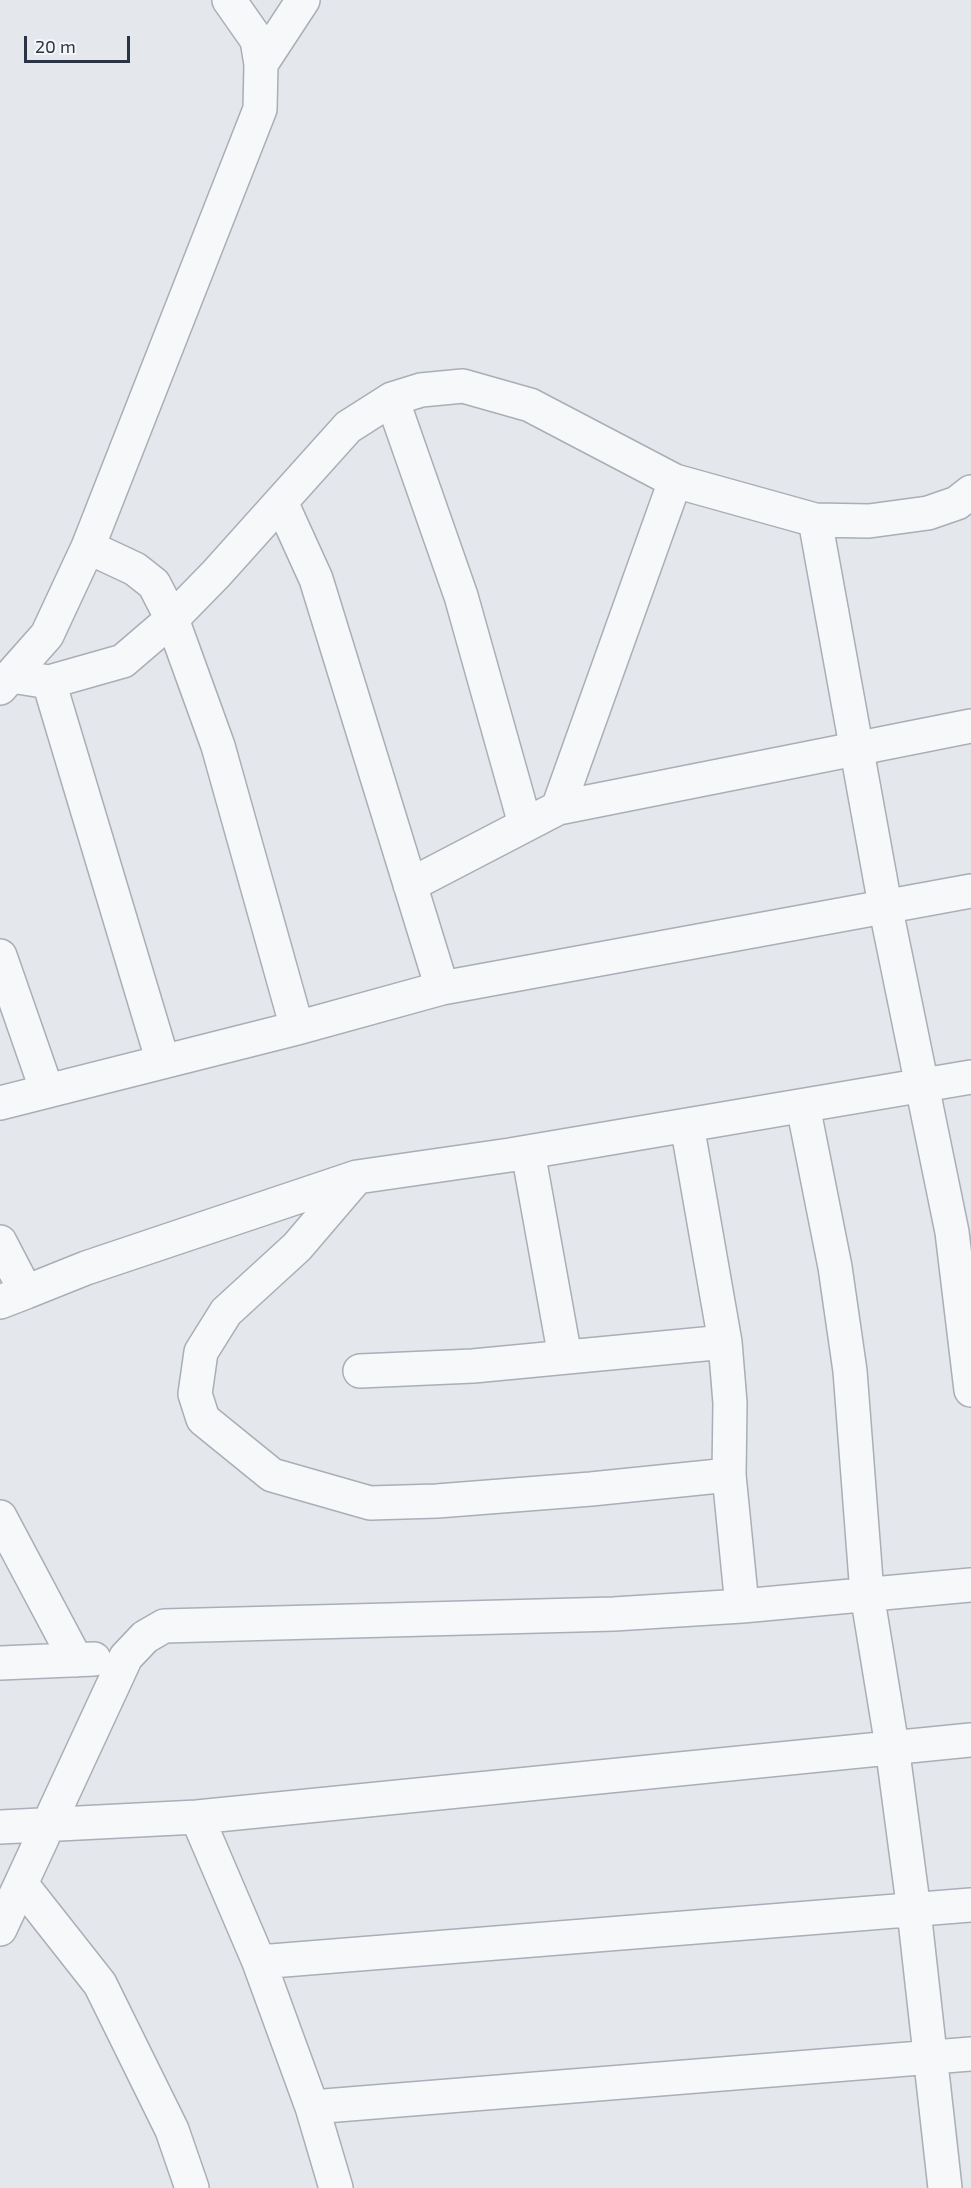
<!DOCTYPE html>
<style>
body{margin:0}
#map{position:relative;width:971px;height:2188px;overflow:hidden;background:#e4e7ec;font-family:"Exo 2",sans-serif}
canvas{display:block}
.scale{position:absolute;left:24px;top:36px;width:106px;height:27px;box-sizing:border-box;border:3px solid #2b3445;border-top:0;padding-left:8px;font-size:18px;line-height:21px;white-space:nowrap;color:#2b3445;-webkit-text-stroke:4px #f4f6f9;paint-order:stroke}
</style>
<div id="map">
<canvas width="971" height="2188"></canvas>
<div class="scale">20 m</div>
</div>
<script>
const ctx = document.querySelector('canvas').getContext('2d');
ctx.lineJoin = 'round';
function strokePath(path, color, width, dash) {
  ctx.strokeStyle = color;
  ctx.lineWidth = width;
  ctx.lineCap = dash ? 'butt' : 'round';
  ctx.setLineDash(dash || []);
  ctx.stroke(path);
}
const minor = new Path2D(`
 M261,64L303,0
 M392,399L461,596L525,824
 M281,502L316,579L442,988
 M815,520L885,905L952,1232L971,1390
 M88,547L135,569L154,584L172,619L218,746L297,1028
 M12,676L49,682L123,661L172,619L216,574L348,427L392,399L421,390L463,386L530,405L675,481L815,520L869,521L928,513L957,503L971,492
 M49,682L163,1062
 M0,688L47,635L88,547L260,109L261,64L257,40L229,0
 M558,808L675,481
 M410,885L558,808L971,726
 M0,956L47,1091
 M0,1103L297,1028L442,988L971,891
 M803,1106L835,1267L850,1371L867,1594L892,1746L914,1911L945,2188
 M687,1125L725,1342L730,1403L729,1475L742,1606
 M528,1152L565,1357
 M356,1178L297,1247L226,1312L201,1352L195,1394L203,1419L272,1475L370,1503L437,1501L591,1489L729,1475
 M0,1242L26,1292L86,1268L357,1177L510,1155L971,1077
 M0,1302L26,1292
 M360,1371L473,1366L725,1342
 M0,1517L76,1660
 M0,1663L94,1659
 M197,1817L259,1962L312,2107L336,2188
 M0,1827L197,1817L971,1740
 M22,1885L100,1984L172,2130L192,2188
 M0,1929L126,1657L145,1637L164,1626L614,1614L742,1606L971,1585
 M259,1962L971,1905
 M312,2107L971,2054`);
strokePath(minor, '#a9aeb7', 36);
strokePath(minor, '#f7f8fa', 33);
</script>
